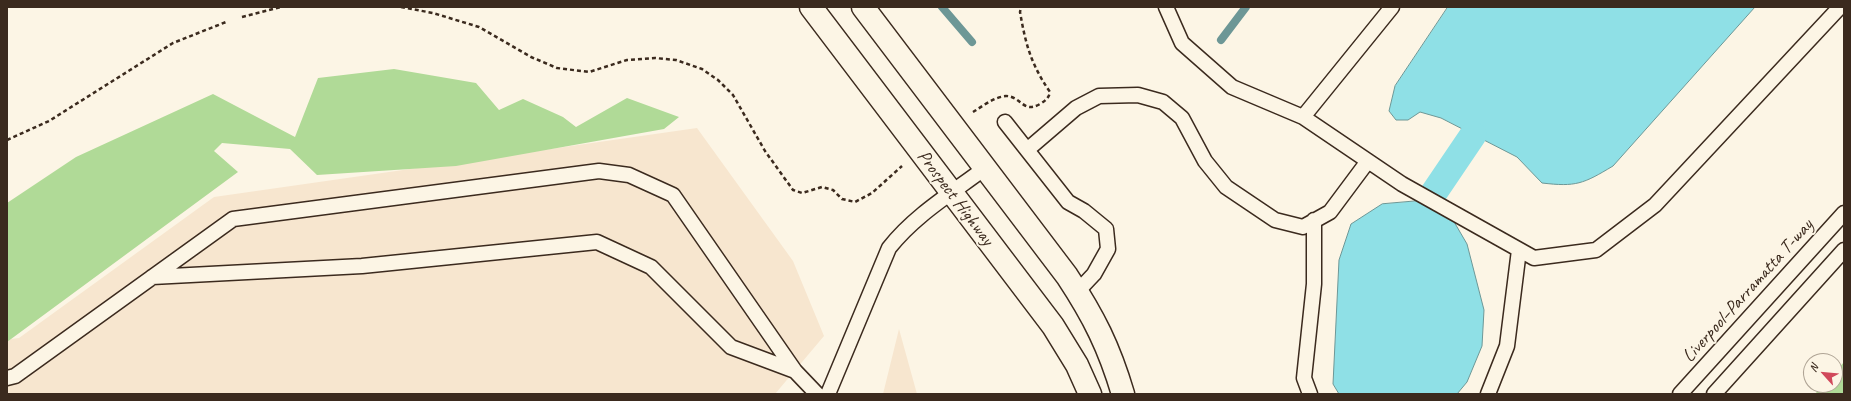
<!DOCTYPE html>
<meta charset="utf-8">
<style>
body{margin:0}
#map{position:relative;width:1851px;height:401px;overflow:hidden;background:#fcf5e5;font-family:Caveat,sans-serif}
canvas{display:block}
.frame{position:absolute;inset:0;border:8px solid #3b2a1e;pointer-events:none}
.north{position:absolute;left:1803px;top:353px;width:40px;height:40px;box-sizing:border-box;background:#fcf5e5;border:1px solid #afa495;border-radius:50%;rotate:297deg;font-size:11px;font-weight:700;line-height:16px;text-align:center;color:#3b2a1e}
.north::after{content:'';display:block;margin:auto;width:14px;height:18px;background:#d1495b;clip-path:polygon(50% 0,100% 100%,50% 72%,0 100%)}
</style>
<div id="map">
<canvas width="1851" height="401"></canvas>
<div class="frame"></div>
<div class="north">N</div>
</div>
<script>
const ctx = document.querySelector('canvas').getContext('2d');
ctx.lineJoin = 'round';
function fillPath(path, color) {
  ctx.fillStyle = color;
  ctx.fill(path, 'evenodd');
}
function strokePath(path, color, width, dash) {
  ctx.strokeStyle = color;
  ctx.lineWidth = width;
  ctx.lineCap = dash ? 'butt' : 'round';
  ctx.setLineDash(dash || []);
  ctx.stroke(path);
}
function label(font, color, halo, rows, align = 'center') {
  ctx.font = font + ' Caveat,sans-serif';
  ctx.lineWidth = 4;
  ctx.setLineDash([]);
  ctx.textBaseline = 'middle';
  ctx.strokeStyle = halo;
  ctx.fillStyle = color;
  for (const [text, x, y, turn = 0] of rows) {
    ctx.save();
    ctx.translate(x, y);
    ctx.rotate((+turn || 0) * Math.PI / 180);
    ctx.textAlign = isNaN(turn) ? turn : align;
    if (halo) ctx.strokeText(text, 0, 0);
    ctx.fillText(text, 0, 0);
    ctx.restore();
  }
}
const built = new Path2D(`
 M697,128L793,261L824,336L775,394H7V342L11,339L19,338L214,197Z
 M899,329L917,394H883Z`);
const green = new Path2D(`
 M394,69L476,83L499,110L523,99L563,117L576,127L627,98L679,117L664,129L456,166L317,175L290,149L222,143L214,151L238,172L7,342V203L76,157L213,94L295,137L318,78Z
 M1844,362V394H1815L1823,385H1835V372Z`);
const water = new Path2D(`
 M1448,7H1755L1613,166C1583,184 1576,187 1542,183L1517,157L1441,118L1420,112L1408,120H1396L1389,111L1395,86Z
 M1429,200L1453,220L1467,244L1484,310L1482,346L1467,382L1457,394H1339L1333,384L1339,260L1351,224L1382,204Z`);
const stream = new Path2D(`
 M942,7L972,42
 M1221,40L1246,7`);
const canal = new Path2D(`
 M1429,200L1473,135`);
const path = new Path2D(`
 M401,7L433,13L479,27L531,57L557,68L589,72L627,60L655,58L676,60L702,69L718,80L733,95L765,151L793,190L802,193L822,187L833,190L842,199L855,202L872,193L902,166
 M242,17L281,7
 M973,112C983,106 994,97 1006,96C1021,96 1023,114 1040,104C1045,101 1049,98 1050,92C1031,64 1026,46 1020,12L1021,7
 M7,140L49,121L173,43L226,22`);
const lane = new Path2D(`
 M1166,7L1182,43L1232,87L1303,117L1402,184L1534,258L1596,250L1655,205L1840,7
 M1303,117L1392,7
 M1005,122L1068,202L1084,211L1106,229L1108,249L1094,274L1077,292
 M1027,150L1076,108L1099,96L1138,95L1163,102L1182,118L1205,161L1226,187L1275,220L1303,227L1330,212L1368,161
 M152,277L362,266L597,242L651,267L731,347L795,371
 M7,378L15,376L233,219L599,171L629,175L673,195L795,371L817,394
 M828,394L889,248C915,215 952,193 985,168
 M1310,394L1304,378L1314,284V220
 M1488,394L1507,346L1519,250
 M1680,394L1844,213
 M1714,394L1844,250`);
const secondary = new Path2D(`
 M811,7L1053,326L1077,365L1090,394
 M863,7L1067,276C1094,317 1109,347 1123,394`);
const streetNames = [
 ["Prospect Highway",955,198,53],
 ["Liverpool–Parramatta T-way",1748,291,-48]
];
fillPath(built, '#f7e6cf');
fillPath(green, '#b0da97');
fillPath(water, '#8fe0e6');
strokePath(water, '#6d9796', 1);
strokePath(stream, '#6d9796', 8);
strokePath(canal, '#8fe0e6', 27);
strokePath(lane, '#3b2a1e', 17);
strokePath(secondary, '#3b2a1e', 25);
strokePath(path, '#3b2a1e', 2.5, [4, 3]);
strokePath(lane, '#fcf5e5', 14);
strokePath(secondary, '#fcf5e5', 22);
label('19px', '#3b2a1e', '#fcf5e5', streetNames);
</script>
